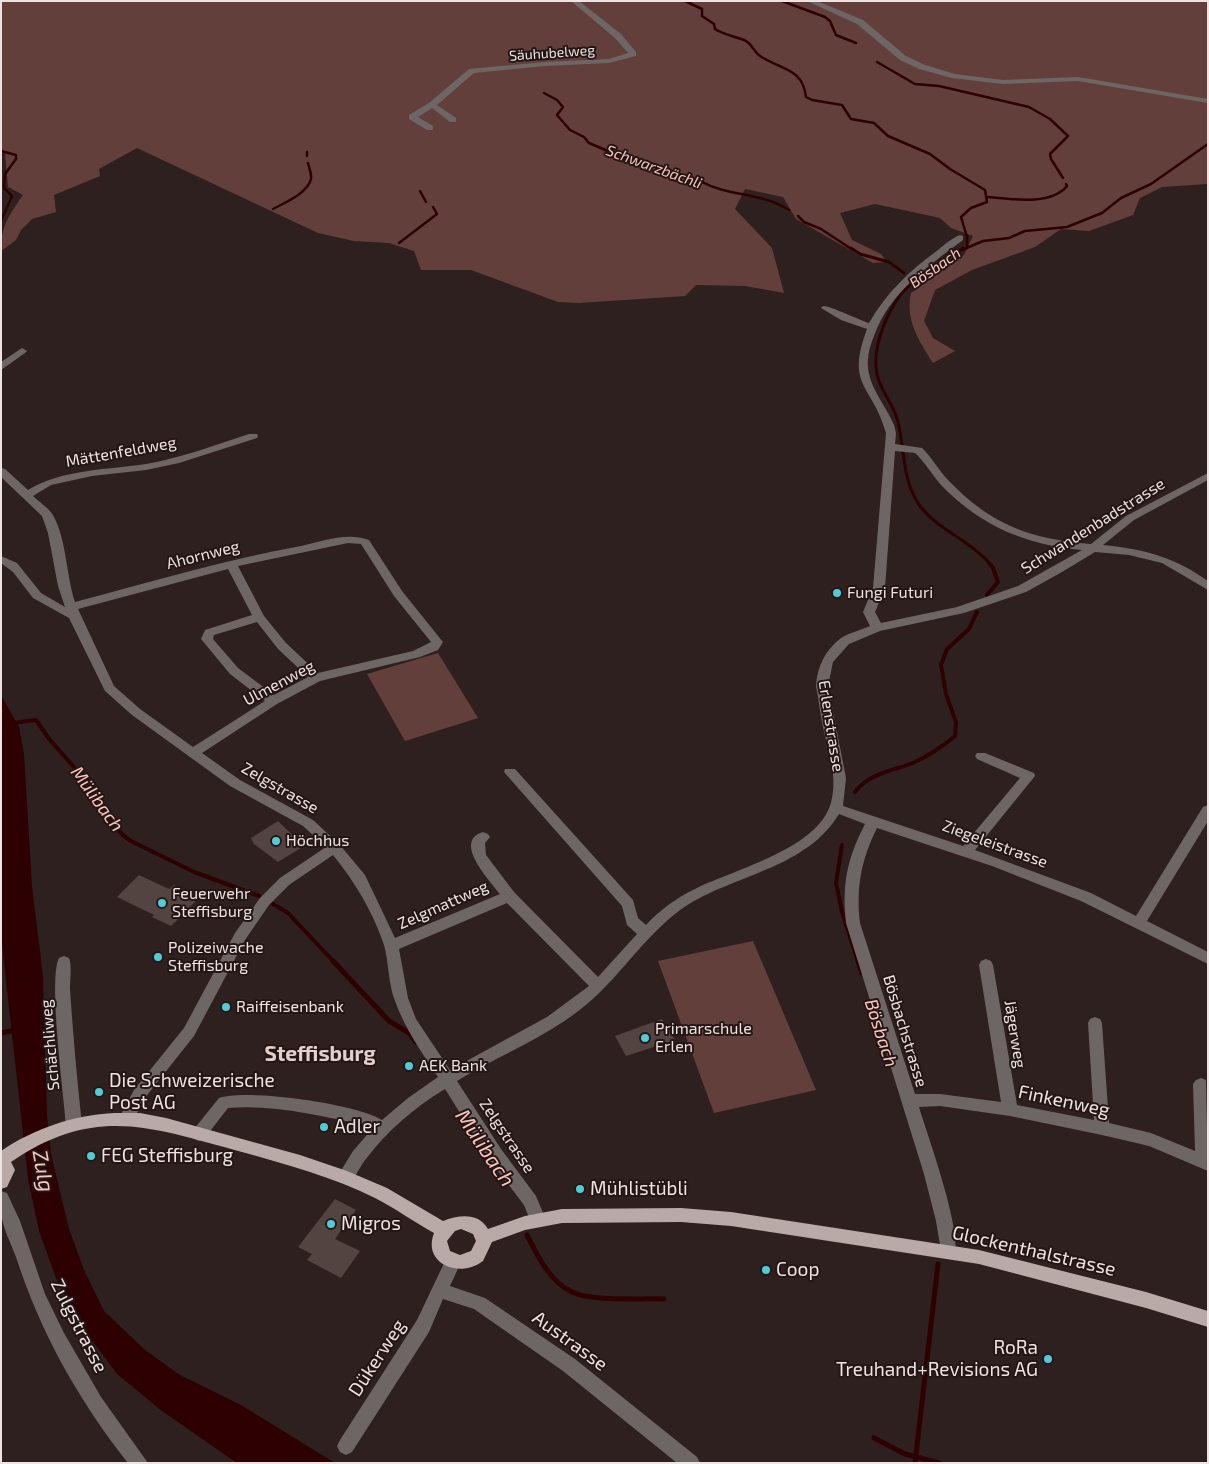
<!DOCTYPE html>
<meta charset="utf-8">
<style>
body{margin:0}
#map{position:relative;width:1209px;height:1464px;overflow:hidden;background:#2e201e;font-family:"Exo 2",sans-serif}
canvas{display:block}
.frame{position:absolute;inset:0;border:2px solid #ede3e2;pointer-events:none}
</style>
<div id="map">
<canvas width="1209" height="1464"></canvas>
<div class="frame"></div>
</div>
<script>
const ctx = document.querySelector('canvas').getContext('2d');
ctx.lineJoin = 'round';
function fillPath(path, color) {
  ctx.fillStyle = color;
  ctx.fill(path, 'evenodd');
}
function strokePath(path, color, width, dash) {
  ctx.strokeStyle = color;
  ctx.lineWidth = width;
  ctx.lineCap = dash ? 'butt' : 'round';
  ctx.setLineDash(dash || []);
  ctx.stroke(path);
}
function label(font, color, halo, rows, align = 'center') {
  ctx.font = font + ' "Exo 2",sans-serif';
  ctx.lineWidth = 4;
  ctx.setLineDash([]);
  ctx.textBaseline = 'middle';
  ctx.strokeStyle = halo;
  ctx.fillStyle = color;
  for (const [text, x, y, turn = 0] of rows) {
    ctx.save();
    ctx.translate(x, y);
    ctx.rotate((+turn || 0) * Math.PI / 180);
    ctx.textAlign = isNaN(turn) ? turn : align;
    if (halo) ctx.strokeText(text, 0, 0);
    ctx.fillText(text, 0, 0);
    ctx.restore();
  }
}
const green = new Path2D(`
 M1,1H1208V184L1162,187L1140,198L1133,215L1089,231L1061,229L1035,247L972,270L935,290L924,321L933,338L955,351L933,363C919,341 905,320 911,293L964,255L973,236L951,228L940,218L875,204L840,213L852,240L881,254L887,262L873,263L796,219L783,197L745,189L735,209L772,248L784,293L745,286L696,285L685,296L579,303L558,302L471,270H421L414,251L389,243L354,241L318,233L137,148L99,169L100,176L54,195L56,212L32,219L21,230L16,240L1,251C1,226 9,215 23,195L8,187L5,153H1Z
 M438,653L478,718L405,741L367,674Z
 M753,941L816,1090L714,1113L658,961Z`);
const water = new Path2D(`
 M1,695L19,727L24,754L32,886L43,976L47,1115L51,1154L69,1229L84,1270L104,1311L145,1350L180,1375L241,1405L335,1463H237L162,1411L117,1374L82,1327L56,1278L39,1231L28,1179L1,935Z`);
const streamFar3 = new Path2D(`
 M685,1L702,9V16L714,24L715,29C724,35 734,36 744,40C752,43 753,51 760,56C781,70 803,68 806,97L812,100L842,105L851,119L874,123L888,136L930,154L950,169L985,190L987,202L971,208L961,217L967,237V246
 M782,1L825,17L830,21L836,35L856,43
 M877,62L915,84L939,86L1029,107L1050,119L1068,136L1050,154L1051,159L1063,178
 M544,93L557,100L563,107L557,115L570,130L584,137L589,143L617,155L700,181C729,197 761,192 789,210
 M1,151L16,155V159L5,174L4,188L12,196L1,221
 M307,152V156
 M420,191L426,202
 M988,197C1010,199 1051,206 1067,186L1066,184
 M273,209C284,203 308,193 311,179C312,174 309,168 308,163
 M798,216L804,222L821,229L853,250
 M399,243L437,214L433,207
 M962,250L983,241L1009,238L1025,231L1067,227L1102,213L1121,198L1151,184L1208,144`);
const streamFar2 = new Path2D(`
 M851,248L860,254L889,262L904,273
 M963,248C947,259 927,269 913,282C889,302 868,351 879,381C884,395 895,408 898,422C905,451 902,481 920,506C938,530 971,541 990,564`);
const streamFar1 = new Path2D(`
 M987,595L998,582L993,568L989,563
 M13,723L36,720L50,740L74,767L114,827L129,840L194,872L259,896
 M855,792C870,773 892,771 913,763C928,756 942,747 955,736L956,722L946,694L941,665L947,649L969,629L977,612
 M842,845L836,883L842,912L858,962
 M273,904L288,913L334,962`);
const stream = new Path2D(`
 M333,961L389,1021L409,1033L416,1042
 M858,961L862,973
 M1,1033L16,1030
 M527,1235C537,1255 550,1282 572,1292C593,1302 640,1298 664,1299
 M874,1438L905,1454L939,1463
 M915,1463L938,1264`);
const building = new Path2D(`
 M278,821L304,846L278,862L254,844L251,838Z
 M139,875L169,889L174,885L200,897L171,926L152,917L154,915L117,897Z
 M662,1019L675,1040L626,1056L615,1036Z
 M335,1199L356,1210L335,1239L360,1251L341,1278L307,1260L312,1254L298,1247Z`);
const minor = new Path2D(`
 M571,1H579L621,34L636,52V56L609,63L545,66L474,73L437,105L456,118V122H450L432,108L418,117L433,126V130H427L409,119V115L429,103L469,69L545,62L609,59L628,53L615,38Z
 M807,1H817L863,20L906,56L925,65L955,74L1003,80L1078,77L1208,99V103L1078,81L1003,84L952,78L919,69L900,60L857,24Z
 M960,235L963,236V240C927,267 890,292 874,336C869,348 866,361 869,374C873,392 887,408 894,425L896,433L895,444L922,448C932,457 938,470 948,480C991,525 1030,539 1091,544L1126,516L1208,473V480L1134,520L1103,545C1144,549 1174,557 1208,581V590L1162,563L1129,555L1095,552L1062,572L1026,592L964,613L880,631L849,644L833,662L828,686L846,778L843,806L963,846L1020,778L977,759L975,756L977,753H985L1034,773L1035,776L975,850L1091,893L1136,916L1203,807L1208,805V821L1147,921L1208,952V964L1081,901L992,866L877,828C861,860 856,888 860,923L915,1094H940L1001,1102L979,965L981,961L986,959L991,961L993,965L1017,1105L1094,1120L1088,1023L1090,1019L1095,1017L1100,1019L1102,1023L1109,1123L1151,1133L1195,1151L1193,1084L1196,1080L1201,1078L1206,1080L1208,1171L1149,1146L1102,1135L1010,1116L940,1106L919,1107C927,1134 964,1235 954,1257L948,1259L942,1257L936,1221L924,1174L846,923C842,884 847,859 865,824L839,814C807,867 739,874 689,904C648,930 623,974 587,1004C548,1037 499,1055 457,1081L501,1149L536,1196L546,1220L544,1225L538,1227L532,1225L524,1205L489,1159L445,1089C415,1107 387,1131 366,1159C358,1168 354,1187 339,1182L337,1177L353,1151L372,1129L365,1125C320,1116 274,1104 228,1108L204,1139L199,1141L194,1139L191,1134L194,1129L219,1098C245,1088 359,1104 382,1120L408,1098L438,1077C422,1053 405,1029 395,1001C388,983 389,963 384,945C373,912 355,882 333,855L289,885L269,905L245,940L194,1036L144,1099L132,1123L127,1124L122,1123L119,1118L134,1090L184,1028L235,933L260,898L280,878L326,847L303,826L230,786L132,715L105,691L69,618L33,598L13,572L1,563V556L17,563L41,593L65,607L58,586L48,533L42,516L1,477V468L5,469L28,490C63,469 106,470 146,464C181,458 215,445 249,434H257L258,436L257,438L179,463L146,470L92,476L51,485L33,496C39,502 49,508 53,515C67,541 66,575 75,602C150,582 225,560 301,546C324,541 346,532 369,540L402,591L443,642L438,650L420,657L320,681L277,704L202,753L240,780L313,820L340,845L365,875L395,938L500,894C490,881 452,841 483,832L488,834L490,837L485,843L486,855L514,892L598,977L637,934L627,925L622,906L504,772L505,769H515L633,900L638,918L646,925C660,910 676,898 695,889C734,869 824,848 832,798C837,774 828,750 823,727C820,714 819,700 816,686C817,667 825,650 841,638C849,633 861,630 870,626L863,612L873,588L886,433C873,385 845,387 867,329L841,320L821,308L823,306C828,305 860,320 869,323C886,293 909,271 938,250C944,245 952,238 960,235ZM895,451L915,453C925,462 932,475 942,486C981,526 1026,545 1082,550L1018,586L957,607L881,623L875,612L885,588ZM348,543L361,544L394,596L431,642L413,651L318,673L286,643L264,616L238,566ZM228,569L252,615L205,630L201,639L230,674L265,701L193,747L140,709L114,686L78,609ZM257,622L278,649L308,677L274,695L238,668L213,639L214,635ZM507,903L589,986L547,1017L450,1070L416,1019L408,998L399,949Z
 M22,348L27,351L25,353L1,370V362Z
 M64,956L69,958C72,964 70,981 70,989C73,1034 77,1080 82,1125L79,1130L74,1131L69,1130L66,1125C64,1096 48,978 59,958Z
 M1,1191L7,1193L20,1221L45,1294L64,1333L101,1397L148,1463H128C79,1401 40,1332 16,1257C11,1244 3,1228 1,1214C1,1206 1,1199 1,1191Z
 M453,1255L459,1257L461,1262L450,1286L485,1298L575,1359L697,1457L700,1463H677L563,1371L474,1309L443,1299L429,1332L352,1452L346,1455L340,1452L337,1446L340,1440L417,1320L447,1257Z`);
const major = new Path2D(`
 M115,1113H140L166,1118L300,1155L347,1171L387,1188L443,1221C459,1215 478,1212 488,1229L525,1216L562,1209L681,1208L731,1212L979,1250L1146,1292L1208,1311V1327L1146,1308L979,1264L731,1226L681,1222L562,1223L525,1230L492,1242L483,1261C460,1279 422,1264 434,1233C414,1222 395,1208 375,1198C333,1177 288,1165 242,1152C152,1128 96,1104 11,1162L15,1170L7,1187L1,1189V1151C35,1128 74,1115 115,1113ZM461,1229L473,1234L476,1241L471,1251L460,1255L450,1251L447,1241L455,1231Z`);
const markers = [
 [837,593,5,"#52cbd9"],
 [276,841,5,"#52cbd9"],
 [162,903,5,"#52cbd9"],
 [158,957,5,"#52cbd9"],
 [226,1007,5,"#52cbd9"],
 [645,1038,5,"#52cbd9"],
 [409,1066,5,"#52cbd9"],
 [99,1092,5,"#52cbd9"],
 [324,1127,5,"#52cbd9"],
 [91,1156,5,"#52cbd9"],
 [580,1189,5,"#52cbd9"],
 [331,1224,5,"#52cbd9"],
 [766,1270,5,"#52cbd9"],
 [1048,1359,5,"#52cbd9"]
];
const farStreetnames = [
 ["Säuhubelweg",552,53,-4]
];
const farWaternames = [
 ["Schwarzbächli",654,167,20],
 ["Bösbach",935,268,-35]
];
const streetNames = [
 ["Mättenfeldweg",121,452,-10],
 ["Schwandenbadstrasse",1093,526,-32],
 ["Ahornweg",203,555,-14],
 ["Ulmenweg",279,683,-28],
 ["Erlenstrasse",831,726,81],
 ["Zelgstrasse",280,788,30],
 ["Ziegeleistrasse",995,844,20],
 ["Zelgmattweg",443,905,-24],
 ["Bösbachstrasse",905,1031,73],
 ["Jägerweg",1015,1034,81],
 ["Schächliweg",50,1045,-95],
 ["Zelgstrasse",507,1136,56]
];
const poiNames = [
 ["Fungi Futuri",847,593],
 ["Höchhus",286,841],
 ["Feuerwehr",172,894],
 ["Steffisburg",172,912],
 ["Polizeiwache",168,948],
 ["Steffisburg",168,966],
 ["Raiffeisenbank",236,1007],
 ["Primarschule",655,1029],
 ["Erlen",655,1047],
 ["AEK Bank",419,1066]
];
const waterNames = [
 ["Mülibach",97,799,54],
 ["Bösbach",881,1033,72]
];
const nearPoinames = [
 ["Die Schweizerische",109,1081],
 ["Post AG",109,1103],
 ["Adler",334,1127],
 ["FEG Steffisburg",101,1156],
 ["Mühlistübli",590,1189],
 ["Migros",341,1224],
 ["Coop",776,1270],
 ["RoRa",1038,1348,"right"],
 ["Treuhand+Revisions AG",1038,1370,"right"]
];
const nearStreetnames = [
 ["Finkenweg",1064,1101,12],
 ["Glockenthalstrasse",1034,1251,13],
 ["Zulgstrasse",79,1326,63],
 ["Austrasse",570,1341,36],
 ["Dükerweg",377,1358,-57]
];
const districtNames = [
 ["Steffisburg",320,1054]
];
const nearWaternames = [
 ["Mülibach",485,1148,56],
 ["Zulg",43,1171,80]
];
fillPath(green, '#633f3b');
fillPath(water, '#2d0102');
strokePath(streamFar3, '#2d0102', 2.5);
strokePath(streamFar2, '#2d0102', 3);
strokePath(streamFar1, '#2d0102', 4);
strokePath(stream, '#2d0102', 5);
fillPath(building, '#534341');
fillPath(minor, '#6e6665');
fillPath(major, '#b9a9a7');
for (const [x, y, r, color] of markers) {
  const dot = new Path2D();
  dot.arc(x, y, r, 0, 2 * Math.PI);
  ctx.fillStyle = color;
  ctx.fill(dot);
  strokePath(dot, '#241615', 2);
}
label('14px', '#ede3e2', '#241615', farStreetnames);
label('italic 15px', '#fcc6c0', '#241615', farWaternames);
label('16px', '#ede3e2', '#241615', streetNames);
label('16px', '#ede3e2', '#241615', poiNames, 'left');
label('italic 18px', '#fcc6c0', '#241615', waterNames);
label('19px', '#ede3e2', '#241615', nearPoinames, 'left');
label('19px', '#ede3e2', '#241615', nearStreetnames);
label('bold 21px', '#e3d0cd', '#241615', districtNames);
label('italic 21px', '#fcc6c0', '#241615', nearWaternames);
</script>
